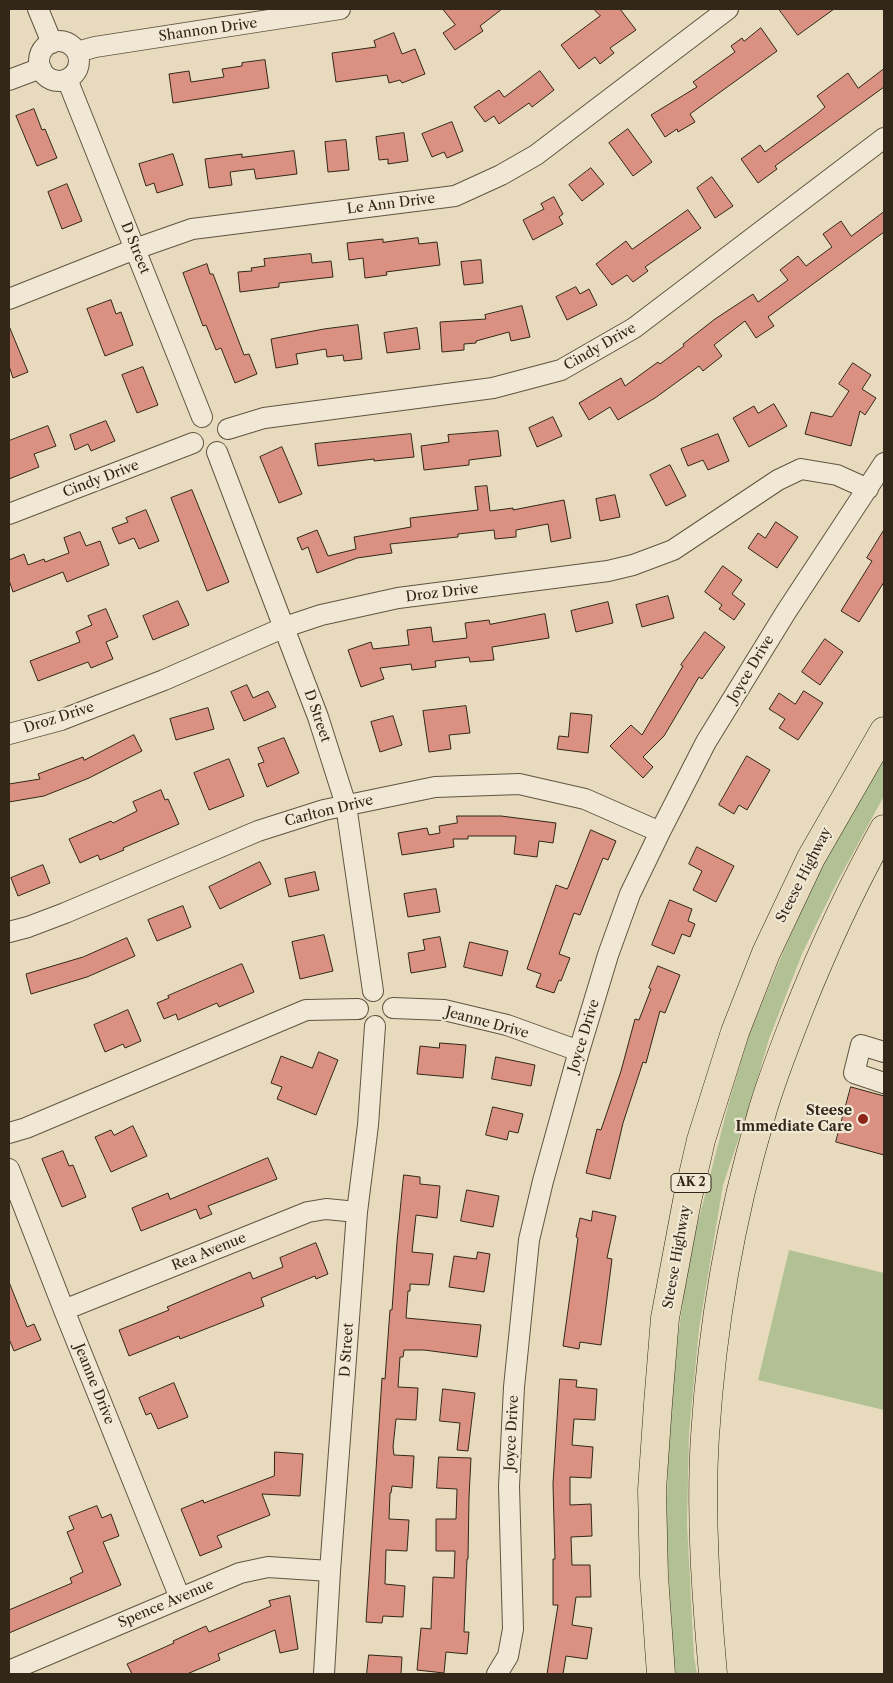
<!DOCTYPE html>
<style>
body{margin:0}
#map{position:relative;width:893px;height:1683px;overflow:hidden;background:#e8dbbd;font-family:"Libre Caslon Text",serif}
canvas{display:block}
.frame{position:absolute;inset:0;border:10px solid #322718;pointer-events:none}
</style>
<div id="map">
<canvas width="893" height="1683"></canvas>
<div class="frame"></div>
</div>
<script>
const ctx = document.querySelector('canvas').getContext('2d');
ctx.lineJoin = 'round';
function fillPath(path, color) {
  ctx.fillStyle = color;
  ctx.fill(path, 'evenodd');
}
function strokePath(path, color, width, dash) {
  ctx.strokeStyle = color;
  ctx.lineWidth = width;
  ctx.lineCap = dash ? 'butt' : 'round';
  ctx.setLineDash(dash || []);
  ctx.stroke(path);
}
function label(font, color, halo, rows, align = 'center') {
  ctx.font = font + ' "Libre Caslon Text",serif';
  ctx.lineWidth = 4.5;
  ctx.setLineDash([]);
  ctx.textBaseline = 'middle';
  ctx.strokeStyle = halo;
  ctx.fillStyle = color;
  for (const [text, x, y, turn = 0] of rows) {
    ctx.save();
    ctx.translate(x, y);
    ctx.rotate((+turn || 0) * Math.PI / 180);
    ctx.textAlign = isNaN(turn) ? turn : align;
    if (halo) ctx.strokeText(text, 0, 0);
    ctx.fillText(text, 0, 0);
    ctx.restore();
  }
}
const green = new Path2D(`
 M884,757V796L834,888L802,954L769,1039L749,1108L723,1185L699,1329L689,1433L687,1523L694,1656L697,1674H676L674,1661L666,1529L669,1433L678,1337L689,1257L729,1102L749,1035L784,950L811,889L851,809Z
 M789,1250L884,1273V1410L758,1380Z`);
const building = new Path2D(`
 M443,9H502L480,26L483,31L455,50L443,33L455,25Z
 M594,9H620L636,30L610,48L614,53L600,64L595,57L579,69L561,45L600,16Z
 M779,9H834L798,35Z
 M761,28L777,51L690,114L695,122L678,132L677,129L665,137L651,115L697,87L693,82L735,52L731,46L742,38L744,41Z
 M394,33L402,54L415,49L425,74L402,83L400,80L389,83L387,75L336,82L332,53L376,47L374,41Z
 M265,60L269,88L173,103L169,74L189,71L191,82L224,77L222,69L242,66V63Z
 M884,69V87L775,166L777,169L758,183L741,159L760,145L765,152L817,114L825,107L817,96L848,73L858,88Z
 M540,71L554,90L532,107L529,103L499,124L494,116L485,122L474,107L499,90L504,97Z
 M34,109L42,130L45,129L57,158L37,166L16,116Z
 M452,122L463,151L447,158L444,152L432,157L422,134Z
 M628,129L652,162L633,176L609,143Z
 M404,133L408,161L388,164V159L379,160L376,137Z
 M346,140L349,170L328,172L325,142Z
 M294,151L297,174L256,179L254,169L230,172L232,185L209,188L205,159L242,154V157Z
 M173,154L183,185L157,193L154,183L146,186L139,164Z
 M591,168L604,184L582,201L569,185Z
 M712,177L733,206L715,218L697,188Z
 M67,184L82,221L62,229L48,192Z
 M554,197L563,214L559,217L563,224L533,240L523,220L544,209L541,204Z
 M688,210L701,228L645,267L648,271L633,282L627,275L612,285L596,264L626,241L632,249Z
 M884,212V232L768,317L774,326L756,338L745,321L714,345L722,356L703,371L699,366L655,398L618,420L610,407L589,420L579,403L621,378L625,386L658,362L660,364L684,346L683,344L715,319L753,294L758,302L788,280L780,270L798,256L806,266L832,247L823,234L841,221L851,236Z
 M418,238L419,244L437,242L440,265L386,272L387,275L365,278L363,258L349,260L347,243L383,239V242Z
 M311,254L312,263L331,261L333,277L279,283V287L240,292L238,272L252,271L251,268L265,266L264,259Z
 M481,260L483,283L464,285L461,262Z
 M207,264L210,274H213L244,355L249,354L257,374L235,383L221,348L216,350L206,325L203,326L183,273Z
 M576,287L580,294L589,289L597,305L567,320L556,297Z
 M111,300L116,314L121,312L133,345L105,356L87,309Z
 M522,306L530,337L511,341L509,332L476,341V343L464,344V350L442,352L440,322L486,319L485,315Z
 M358,325L362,359L344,361L343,355L327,357L326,349L296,354L298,364L276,368L271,339L324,329Z
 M9,326L28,372L13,378L9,366Z
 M417,328L420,349L387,353L384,333Z
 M853,363L871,375L862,389L876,398L865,415L860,411L851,446L805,434L811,412L832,417L849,391L839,384Z
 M143,367L158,405L137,413L122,375Z
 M774,404L787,426L749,447L733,418L754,406L758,413Z
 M553,417L562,436L537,447L529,428Z
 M106,421L115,441L91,451L88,444L75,450L70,435Z
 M48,426L56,446L34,454L39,467L9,479V441Z
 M498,431L501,456L469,460V465L424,470L421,446L449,442L448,435Z
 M411,434L414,457L374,461V459L318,466L315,444Z
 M718,434L729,461L708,470L703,460L688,466L681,449Z
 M282,447L302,494L279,503L260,457Z
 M670,465L686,496L666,506L650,475Z
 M487,486L490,511L513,508V510L564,500L571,538L551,542L548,524L516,530V537L495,539L494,530L458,534V537L390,544L392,553L357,558L317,573L308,547L302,550L297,538L317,530L328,556L356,549L354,537L411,527L410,518L478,510L475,487Z
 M192,490L229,582L207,591L171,498Z
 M615,495L620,517L600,521L596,499Z
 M146,510L159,541L139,549L134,538L119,544L112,528L128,522L126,518Z
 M776,522L798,537L777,568L748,548L758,533L765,538Z
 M884,530V582L859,622L841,611L872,561L867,558Z
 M80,532L86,546L100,541L109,565L67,582L63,572L13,592L9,580V560L24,554L28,565L44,559L45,562L69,553L64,538Z
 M723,566L742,580L732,594L745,604L734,620L719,609L722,605L705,592Z
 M668,596L674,618L642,627L636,605Z
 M178,601L189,625L153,640L143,616Z
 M608,602L613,623L576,632L571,611Z
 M106,609L118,637L106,642L113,659L91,668L88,662L38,681L30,661L80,642L76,632L92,625L88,616Z
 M545,614L549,638L492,647L494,660L470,662L469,657L435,661L436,667L412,670L411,664L380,668L384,679L361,687L348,650L371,642L373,649L409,645L407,630L431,627L433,642L467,638L465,623L489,620L490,624Z
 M705,632L725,647L702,679L699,677L664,736L643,757L653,767L643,778L610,746L631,725L642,735L683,666L681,665Z
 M825,639L843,652L820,685L802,672Z
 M247,685L253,698L268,691L276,707L244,721L231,692Z
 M804,691L823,703L798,740L779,728L785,719L769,709L779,693L795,704Z
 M466,706L470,733L449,735L451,749L429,752L423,711Z
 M208,708L214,729L176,740L170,719Z
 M571,713L592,715L588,753L557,749L559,736L568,737Z
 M393,716L402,745L380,752L371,722Z
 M134,735L142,751L89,778L44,796L9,802V784L40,779L38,774L83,757L84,760Z
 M284,738L299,773L267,787L258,764L264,762L258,748Z
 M747,756L770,770L747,810L739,805L734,814L719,805Z
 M229,759L244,796L209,810L194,773Z
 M161,790L165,800L168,799L179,824L123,848L124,850L100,860L98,855L80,863L69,839L111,821L113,823L137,811L133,802Z
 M457,816H501L556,823L553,843L539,841L537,857L514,854L516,836H468V839H453L454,847L402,855L398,833L427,828L429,835L440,833L439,826L457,823Z
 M591,830L616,841L608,860L603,858L580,915L574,913L559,954L570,958L561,981L559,980L554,993L536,987L541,974L527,969L556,885L567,889Z
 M697,847L734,866L716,902L693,890L702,871L689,864Z
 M260,862L271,884L220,909L209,887Z
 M43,865L50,883L18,896L11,878Z
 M315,872L319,890L289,897L285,879Z
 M436,889L440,912L408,917L404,894Z
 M670,900L692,909L688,921L695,924L690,937L682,934L674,954L652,945Z
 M183,906L191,927L157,941L148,920Z
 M324,935L333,971L300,979L292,942Z
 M440,937L446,967L411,973L408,953L425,950L423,940Z
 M127,938L135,956L87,977L31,994L26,974L83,957Z
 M470,942L508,951L502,976L464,967Z
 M242,964L254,992L219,1007L217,1003L178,1020L176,1014L164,1019L157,1003L169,998L168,996Z
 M658,966L680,975L665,1013L660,1011L646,1063L643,1062L623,1123L610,1179L586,1173L597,1129L601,1130L621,1071L635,1019L639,1020L651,989L649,988Z
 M128,1010L141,1041L125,1048L123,1044L105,1052L94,1025Z
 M440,1043L466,1045L463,1078L417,1074L420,1046L439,1048Z
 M319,1052L338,1060L316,1115L277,1099L282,1087L271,1083L281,1056L312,1068Z
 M496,1057L535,1065L531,1086L492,1079Z
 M851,1087L884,1096V1155L836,1142Z
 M493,1107L523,1114L518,1133L509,1131L507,1140L486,1135Z
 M133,1126L147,1156L111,1172L95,1137L111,1130L114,1135Z
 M63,1151L69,1166L73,1165L86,1197L62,1207L42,1159Z
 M268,1158L277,1179L208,1206L212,1214L200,1219L196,1209L141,1231L132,1208L168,1193L170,1199Z
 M404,1175L420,1177V1184L440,1186L437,1218L416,1215L412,1252L433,1254L429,1285L410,1284V1291H408L406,1318L481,1325L477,1357L424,1350H404L403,1357H400L398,1387L418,1388L416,1420L396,1419L393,1447L394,1455L414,1456L412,1488L392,1486L391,1493H390L389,1519L409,1520L407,1551L386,1550L385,1584L405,1586L403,1617L383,1616L382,1623L366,1622L382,1378L385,1379L390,1310H392L397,1242Z
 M467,1190L499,1196L493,1227L461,1221Z
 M593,1211L616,1216L607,1258L612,1259L601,1345L580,1342L579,1349L563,1346L578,1238L576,1237L580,1218L591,1221Z
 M316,1243L328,1274L316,1279L315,1276L261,1298L264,1306L180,1339L179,1336L129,1356L119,1330L169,1310L167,1307L250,1272L253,1279L283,1267L280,1258Z
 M478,1252L490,1254L484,1292L449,1287L454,1256L476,1259Z
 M9,1282L27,1327L34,1324L41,1340L14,1351L9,1339Z
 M560,1379L577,1380L576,1387L597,1389L595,1420L574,1419L572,1445L593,1447L591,1478L570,1477V1505L591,1504L592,1536L571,1537L572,1565H590L591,1597H576L572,1625L592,1628L587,1659L566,1656L563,1674H547L558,1605H553V1559H555L553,1484Z
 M174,1383L188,1417L158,1429L151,1413L146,1415L139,1398Z
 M443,1389L475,1393L468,1451L457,1450L460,1423L440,1421Z
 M275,1452L303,1454L300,1496L262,1494L270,1515L217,1536L222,1547L200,1556L181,1509L203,1500L204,1503L274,1476Z
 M439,1457L471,1458L469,1497L468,1559H467L464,1632H469L467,1654L446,1652L444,1673L417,1670L421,1628L431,1629L433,1577L454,1578L455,1551H436V1519H456L457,1489L437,1488Z
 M97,1506L102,1518L111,1514L119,1536L103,1542L121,1585L9,1633V1610L72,1583L70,1578L83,1572L67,1532L74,1529L69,1517Z
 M290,1596L298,1649L280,1653L275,1630L218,1654L220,1660L187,1674H132L127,1664L174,1643L173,1641L206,1626L209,1632L271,1606L269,1601Z
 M369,1655L402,1657L401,1674H367Z`);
const minor = new Path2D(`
 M38,9L52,43
 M39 61a20 20 0 1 1 40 0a20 20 0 1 1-40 0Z
 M77,52L95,47L340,9
 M67,79L202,417
 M9,80L41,68
 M9,299L135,249L192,229L455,196L501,175L536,155L728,9
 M228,429L264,418L493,388L561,370L634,328L884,138
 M217,452L318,717L346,805L373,991
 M9,514L193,443
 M9,734L61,720L164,680L285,627L321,615L398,598L608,571L633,565L673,550L778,480L801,469L837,475L868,489
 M9,932L28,927L65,913L258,831L324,810L435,787L519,784L585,799L660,832
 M393,1008L444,1010L507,1025L579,1051
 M884,1052L861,1045L854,1073L884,1083
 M9,1133L26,1128L306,1010L358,1009
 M9,1169L64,1310L180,1598
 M64,1310L308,1212L326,1209L357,1212
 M9,1671L240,1573L268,1567L330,1571
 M324,1674L330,1571L357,1212L368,1125L375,1026
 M497,1674L508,1656L513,1629L509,1486L514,1387L529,1240L543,1181L579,1051L608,955L630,894L660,832L706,742L786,612L884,463`);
const highway = new Path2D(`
 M661,1674L654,1576L652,1490L658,1404L665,1318L687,1201L701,1140L735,1032L766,953L811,858L884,731
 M713,1674C706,1596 700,1515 705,1436C712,1328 730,1220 761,1116C771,1080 785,1046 798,1012C823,949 851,888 884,829`);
const markers = [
 [863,1119,6,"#8f2418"]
];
const shields = [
 [691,1183,40]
];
const shieldNames = [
 ["AK 2",691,1183]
];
const streetNames = [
 ["Shannon Drive",208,30,-8],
 ["Le Ann Drive",391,204,-7],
 ["D Street",135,248,68],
 ["Cindy Drive",600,347,-30],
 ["Cindy Drive",101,479,-21],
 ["Droz Drive",442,593,-7],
 ["Joyce Drive",751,669,-59],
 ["D Street",317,716,71],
 ["Droz Drive",59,718,-18],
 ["Carlton Drive",329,811,-14],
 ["Steese Highway",804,875,-63],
 ["Jeanne Drive",487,1023,15],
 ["Joyce Drive",584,1036,-73],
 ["Rea Avenue",209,1252,-22],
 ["Steese Highway",677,1257,-80],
 ["D Street",347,1350,-86],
 ["Jeanne Drive",94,1384,68],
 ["Joyce Drive",512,1433,-87],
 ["Spence Avenue",166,1604,-23]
];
const poiNames = [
 ["Steese",852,1111],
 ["Immediate Care",852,1127]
];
fillPath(green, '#b2c194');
fillPath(building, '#db9182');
strokePath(building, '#322718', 1);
strokePath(minor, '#605441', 22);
strokePath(highway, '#322718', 29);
strokePath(minor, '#f0e8d4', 20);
strokePath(highway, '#e8dbbd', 28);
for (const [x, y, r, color] of markers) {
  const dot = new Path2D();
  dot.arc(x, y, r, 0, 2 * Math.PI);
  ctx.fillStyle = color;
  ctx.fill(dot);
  strokePath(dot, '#f0e8d4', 2);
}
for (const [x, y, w] of shields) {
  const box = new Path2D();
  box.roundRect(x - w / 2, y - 9.5, w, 19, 4);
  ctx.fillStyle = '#f0e8d4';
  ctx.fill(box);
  strokePath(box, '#322718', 1);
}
label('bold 12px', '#322718', null, shieldNames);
label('14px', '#322718', '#f0e8d4', streetNames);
label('bold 14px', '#322718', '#f0e8d4', poiNames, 'right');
</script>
